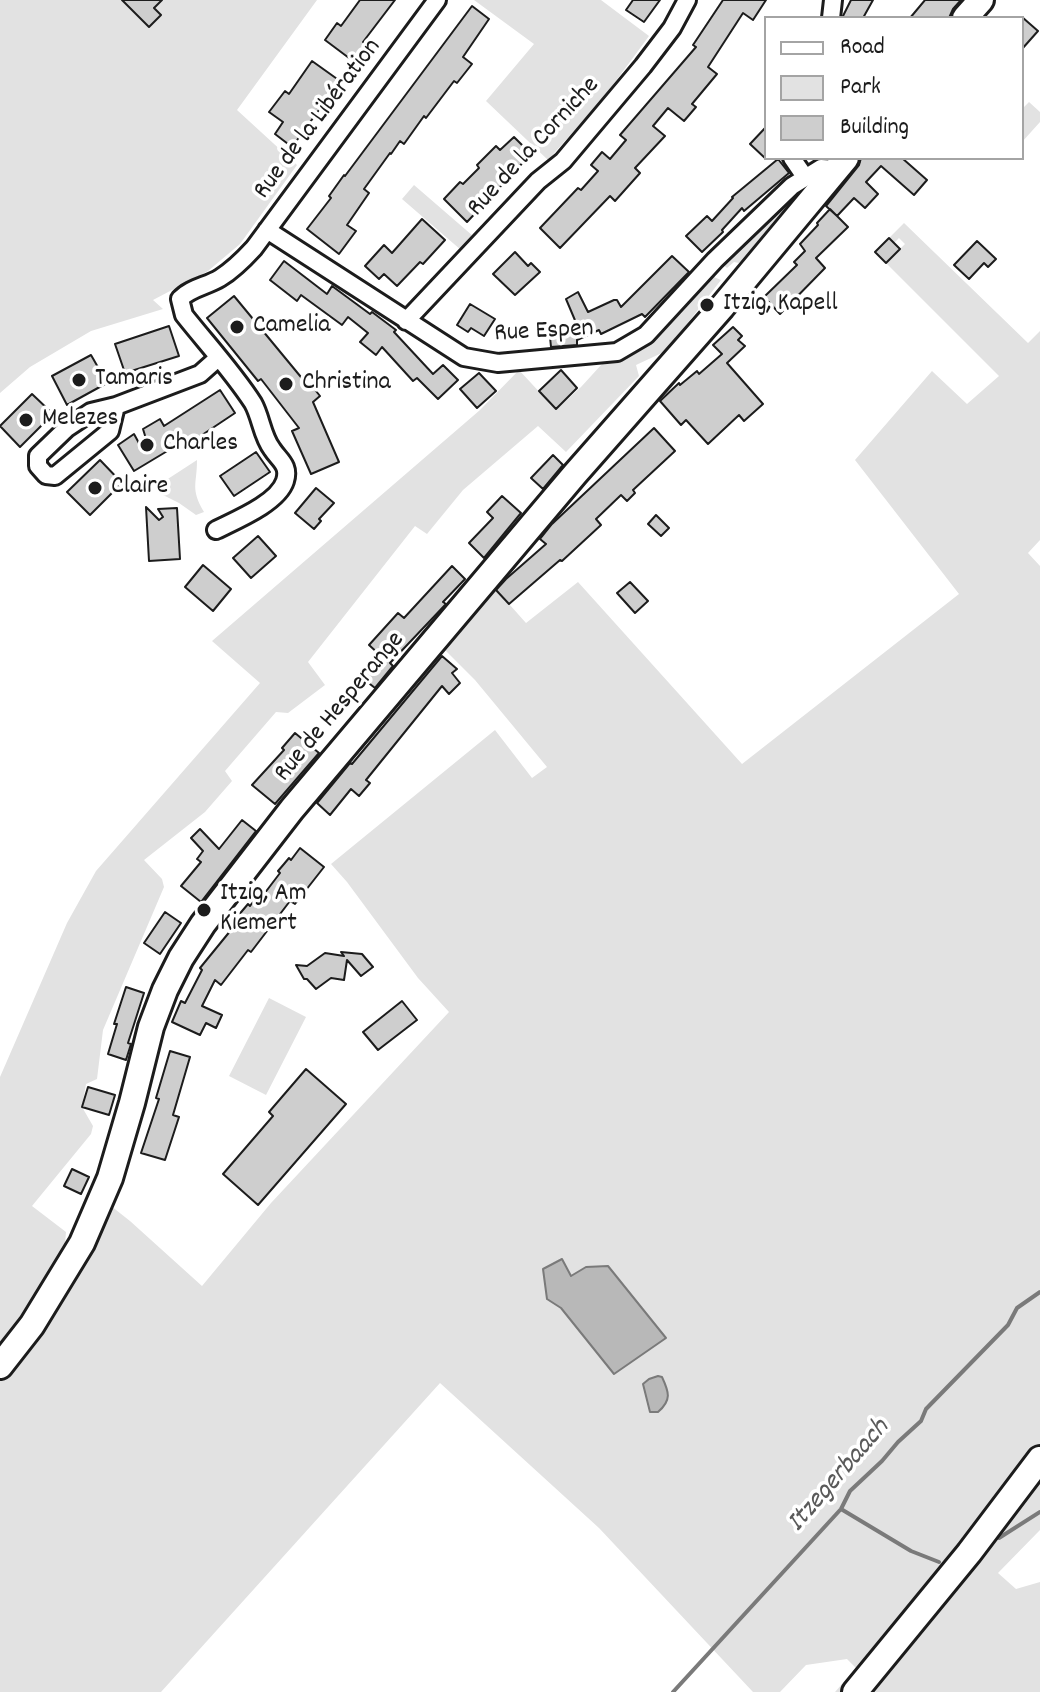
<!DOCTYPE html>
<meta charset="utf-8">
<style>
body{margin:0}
#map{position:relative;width:1040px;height:1692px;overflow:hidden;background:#fff;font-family:Dekko,sans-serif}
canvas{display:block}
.legend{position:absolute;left:764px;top:16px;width:260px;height:144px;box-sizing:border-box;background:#fff;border:2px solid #a4a4a4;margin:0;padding:10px 14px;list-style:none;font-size:24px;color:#1c1c1c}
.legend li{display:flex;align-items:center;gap:16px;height:40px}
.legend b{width:40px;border:2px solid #a4a4a4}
</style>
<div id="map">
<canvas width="1040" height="1692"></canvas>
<ul class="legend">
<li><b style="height:10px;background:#fff"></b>Road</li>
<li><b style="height:22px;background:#e2e2e2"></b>Park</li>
<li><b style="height:22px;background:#cecece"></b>Building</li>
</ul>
</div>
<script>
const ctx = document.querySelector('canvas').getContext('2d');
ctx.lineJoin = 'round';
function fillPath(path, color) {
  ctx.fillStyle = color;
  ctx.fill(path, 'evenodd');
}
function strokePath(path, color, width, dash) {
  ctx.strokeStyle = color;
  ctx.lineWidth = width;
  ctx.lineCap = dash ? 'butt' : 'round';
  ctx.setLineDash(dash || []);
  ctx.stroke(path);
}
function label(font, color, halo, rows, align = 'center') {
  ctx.font = font + ' Dekko,sans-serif';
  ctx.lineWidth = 7;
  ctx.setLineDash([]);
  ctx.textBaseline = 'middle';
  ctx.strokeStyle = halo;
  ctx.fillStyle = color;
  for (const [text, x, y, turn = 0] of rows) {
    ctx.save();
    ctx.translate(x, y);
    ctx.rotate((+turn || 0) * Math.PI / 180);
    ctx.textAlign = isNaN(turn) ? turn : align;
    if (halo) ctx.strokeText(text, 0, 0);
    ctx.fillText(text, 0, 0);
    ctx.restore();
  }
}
const green = new Path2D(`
 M0,0H317L237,110L297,165L240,244L208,271L153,300L163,309L91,331L30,367L0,393Z
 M474,0H601L649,36L604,97L548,160L486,101L534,44Z
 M1029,102L1040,112V122L1022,142V109Z
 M809,179L814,181L799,193L739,263L734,262L727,268L722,264L748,241L744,237Z
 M414,185L473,236L461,250L402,199Z
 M904,223L1028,343L1040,331V540L1028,553L1040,566V1530L998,1573L1016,1589L1040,1582V1692H835L856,1668L847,1659L806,1665L780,1692H753L599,1528L440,1383L161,1692H0V1077L67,923L96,871L260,683L212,641L480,410L519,370L556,410L581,387L602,364L633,355L709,275L721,280L666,351L636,365L639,376L566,452L538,426L463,490L427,534L415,526L308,662L325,685L288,713L276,712L225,771L232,781L205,812L144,860L162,879L164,887L103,1030L97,1079L86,1084L82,1107L93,1126L91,1134L32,1206L66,1232L65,1244L82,1243L91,1251L111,1206L130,1221L202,1286L271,1203L449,1012L418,978L347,882L331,864L495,730L532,778L547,767L475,680L441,646L493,586L526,623L578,582L742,764L959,594L855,460L932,371L967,404L999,376L886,263L905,244L899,238L894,243L889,238Z
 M197,460C197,485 190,488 204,512L196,515L179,503L161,494L157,486Z
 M269,998L306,1017L266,1095L229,1076Z`);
const water = new Path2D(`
 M562,1259L571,1276L586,1267L608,1266L666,1338L614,1374L561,1308L547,1299L543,1269Z
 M658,1376L662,1377C669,1392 672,1400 658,1412H650L643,1384L649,1379Z`);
const stream = new Path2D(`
 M841,1509L911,1551L939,1562
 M999,1538L1040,1512
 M673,1692L841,1509L850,1491L882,1461L898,1442L921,1421L926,1409L1008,1325L1017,1308L1040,1292`);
const building = new Path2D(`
 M122,0H162L154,8L161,15L149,27Z
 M360,0H395L363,42L366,44L353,61L325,40L337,23L341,26Z
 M633,0H660L644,22L626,10Z
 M723,0H766L753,20L743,13L708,67L717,74L692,104L696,107L684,121L668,108L653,126L665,136L635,168L640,173L615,201L610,196L560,248L540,228L578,188L581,190L598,171L591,165L602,152L610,159L626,140L620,135L696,47L693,45Z
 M851,0H873L863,18H842Z
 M925,0H961L953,9L949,18H910Z
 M472,6L489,19L463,57L472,64L457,83L454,81L426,118L424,116L404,144L400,141L391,154L390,153L364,189L369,193L347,225L356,231L339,254L307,229L331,198L329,196L344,175L345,176Z
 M1022,17L1038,31L1022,49Z
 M312,61L340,81L292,147L275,134L283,122L269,112L285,91L289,94Z
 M766,127V159L750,144Z
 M514,137L531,154L467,222L444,199L460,182L463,184L479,168L477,165L496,146L500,150Z
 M861,158H902L927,180L914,195L881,166L866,182L878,194L865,208L854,198L837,216L826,206L859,165Z
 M778,159L789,173L744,211L742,208L722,230L723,232L702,252L686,236L707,216L712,221L733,198L732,197Z
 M830,209L848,227L816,258L825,268L780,314L764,297L797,265L794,262L805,251L800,244L818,225L817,223Z
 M422,219L445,240L423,264L420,262L397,286L384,274L379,279L365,266L384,245L392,253Z
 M889,238L900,249L886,263L875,252Z
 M977,241L996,259L988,267L984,263L969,279L954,265Z
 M515,252L528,266L531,263L540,272L515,295L493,274Z
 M672,256L689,272L645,317L642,314L601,334L599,330L577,340V345L551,347L549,327L577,325L566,299L578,292L588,312L614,300H617L621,307Z
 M284,261L327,294L332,286L370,314L372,312L396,330L394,332L433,374L443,365L458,380L438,399L417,378L413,381L382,347L376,355L360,342L368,333L348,317L342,325L301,295L297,301L270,280Z
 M234,296L310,388L312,386L320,396L313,402L339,462L311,474L292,431L299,428L261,379L258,381L207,318Z
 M470,304L495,319L484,336L471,328L468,332L457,325Z
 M169,326L179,356L125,373L115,344Z
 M733,327L742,336L738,340L745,346L727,363L763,404L744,421L739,415L708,444L686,420L681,425L660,401L679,383L680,385L697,371L699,374L722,354L713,345Z
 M91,355L107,383L67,405L52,376Z
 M561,370L577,388L556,409L539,391Z
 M479,373L496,391L477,408L460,389Z
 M220,390L235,413L196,439L194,435L134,471L118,445L134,434L140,445L147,442L143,429L160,419L164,426Z
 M32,394L53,414L20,447L0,426Z
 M654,428L675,451L633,490L635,493L627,501L621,495L596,519L601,525L562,561L560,560L509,604L496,590L506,579L546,544L540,539L552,524Z
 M256,452L270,472L234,496L220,476Z
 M553,455L563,465L543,489L531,478Z
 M100,460L122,483L90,515L67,492Z
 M316,488L334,503L319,519L321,521L314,529L295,513Z
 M502,496L521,513L484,558L469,543L493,518L487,512Z
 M146,507L159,520L163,517L158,509L177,508L180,559L149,561Z
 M656,515L669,528L661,536L648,524Z
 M258,536L276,556L251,578L233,558Z
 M203,565L231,589L213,611L185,587Z
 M452,566L465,579L443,602L446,604L390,663L393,666L375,688L361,677L380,655L369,645L398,613L404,618Z
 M630,582L648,601L635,613L617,593Z
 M442,656L457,669L452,673L460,683L449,694L442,686L366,780L370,783L359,796L351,789L330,815L317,803L350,763L352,764Z
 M295,733L319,753L275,804L252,785L284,750L282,748Z
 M242,820L256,831L201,902L181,886L201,862L197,859L203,851L191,838L200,829L219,849Z
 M300,848L324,867L295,904L290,901L251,952L248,950L221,985L215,980L202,1006L222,1015L216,1028L206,1023L200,1035L172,1022L181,1001L185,1003L202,970L200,968L240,919L237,917L248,904L250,906L258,895L261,898L280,873L278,871L284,864L289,858L291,860Z
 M165,912L181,923L160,954L144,943Z
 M341,952L362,954L373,967L361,976L347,960L344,980L331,978L316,989L307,979H304L296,965L307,966L325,953L344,956Z
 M126,987L144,993L128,1043L131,1044L126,1060L108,1054L117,1024H114Z
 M402,1001L417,1020L378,1050L363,1032Z
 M170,1051L190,1057L173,1115L179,1117L165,1160L141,1153L159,1099L156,1098Z
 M306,1069L346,1104L258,1205L223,1174L273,1116L269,1112Z
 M88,1087L115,1095L109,1115L82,1107Z
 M72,1169L89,1177L81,1194L64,1186Z`);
const street = new Path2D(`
 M831,18L833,0
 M792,158L805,177
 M267,230L464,357L498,363L617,352L646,335L715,260L792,186L821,168L837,169
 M406,321L538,181L563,161L643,66L672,28L687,0
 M116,406L110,431L55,476L46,475L38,466V456L67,428L91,412L116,406L200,374L218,358
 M216,530C236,520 278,503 285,481C290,465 279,460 272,449C262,436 261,417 253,403C233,372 207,344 184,315L180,299C190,288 207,286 220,278C233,270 243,260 254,248L437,0`);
const secondary = new Path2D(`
 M965,18L981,0
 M0,1366L32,1325L82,1243L110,1178L132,1103L151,1027L165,990L181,958L203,924L292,809L575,474L722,307L846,158
 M855,1692L969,1553L1040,1459`);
const markers = [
 [707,305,8,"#1c1c1c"],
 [237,327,8,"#1c1c1c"],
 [79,380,8,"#1c1c1c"],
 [286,384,8,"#1c1c1c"],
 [26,420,8,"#1c1c1c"],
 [147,445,8,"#1c1c1c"],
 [95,488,8,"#1c1c1c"],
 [204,910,8,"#1c1c1c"]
];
const streetNames = [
 ["Rue de la Libération",319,120,-53],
 ["Rue de la Corniche",535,148,-47],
 ["Rue Espen",544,333,-3],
 ["Rue de Hesperange",341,708,-50]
];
const poiNames = [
 ["Itzig, Kapell",723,305],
 ["Camelia",253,327],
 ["Tamaris",95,380],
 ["Christina",302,384],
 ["Melezes",42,420],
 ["Charles",163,445],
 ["Claire",111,488],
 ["Itzig, Am",220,895],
 ["Kiemert",220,925]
];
const waterNames = [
 ["Itzegerbaach",840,1477,-49]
];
fillPath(green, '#e2e2e2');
fillPath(water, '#b8b8b8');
strokePath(water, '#7a7a7a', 2);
strokePath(stream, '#7a7a7a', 4);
fillPath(building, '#cecece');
strokePath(building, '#1c1c1c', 2);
strokePath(street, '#1c1c1c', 22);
strokePath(secondary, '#1c1c1c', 30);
strokePath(street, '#fff', 16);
strokePath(secondary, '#fff', 24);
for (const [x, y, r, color] of markers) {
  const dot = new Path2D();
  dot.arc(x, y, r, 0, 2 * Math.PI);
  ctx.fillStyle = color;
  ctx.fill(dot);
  strokePath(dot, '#fff', 3);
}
label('26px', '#1c1c1c', '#fff', streetNames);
label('26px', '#1c1c1c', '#fff', poiNames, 'left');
label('italic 28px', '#5a5a5a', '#fff', waterNames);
</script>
